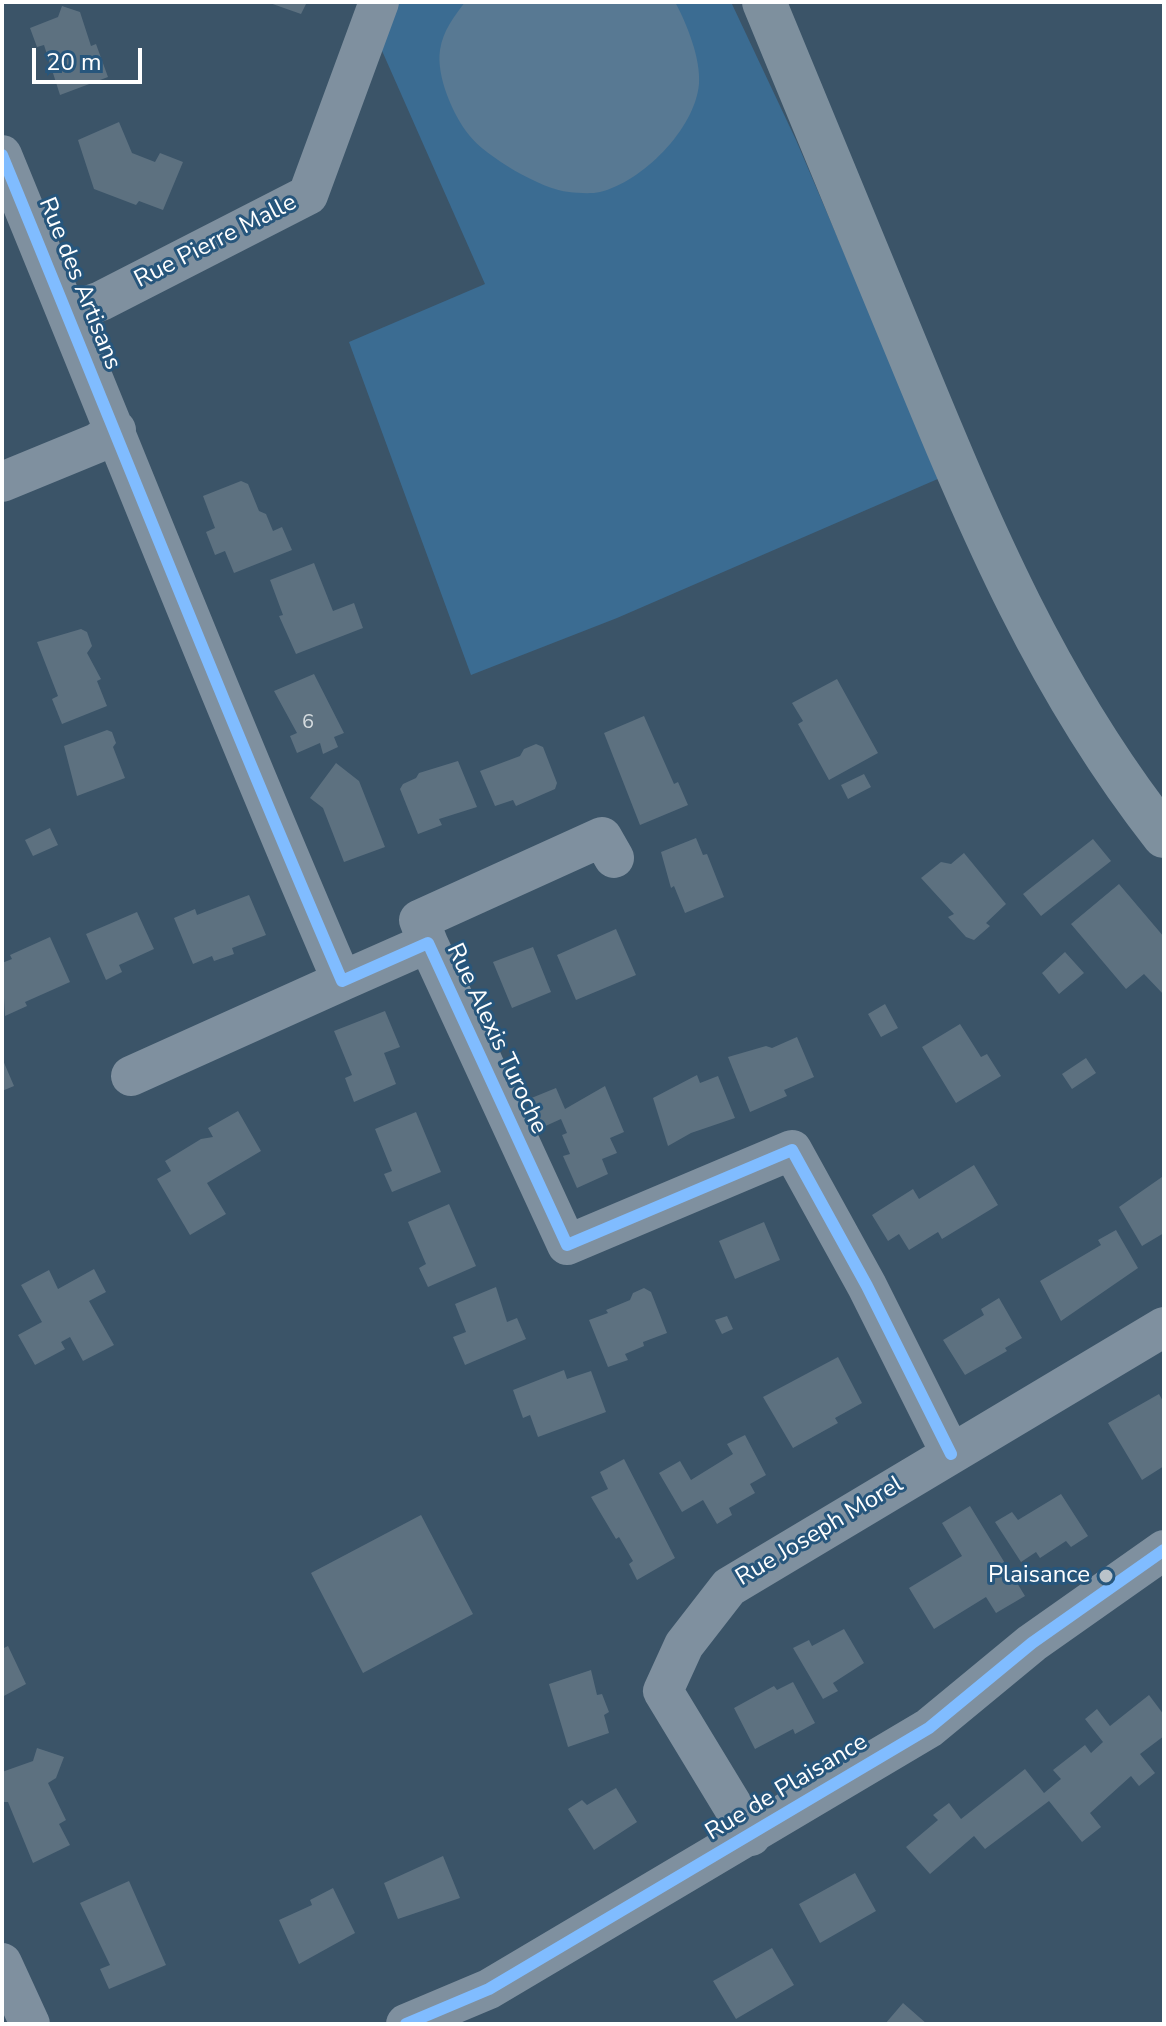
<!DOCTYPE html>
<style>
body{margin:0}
#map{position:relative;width:1166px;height:2026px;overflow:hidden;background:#3b5468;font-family:"Nunito Sans",sans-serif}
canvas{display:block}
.frame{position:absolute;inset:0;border:4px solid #fff;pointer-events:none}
.scale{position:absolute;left:32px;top:48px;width:110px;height:36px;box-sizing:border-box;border:4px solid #fff;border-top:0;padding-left:10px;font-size:24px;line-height:28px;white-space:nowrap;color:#fff;-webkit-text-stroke:6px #27567c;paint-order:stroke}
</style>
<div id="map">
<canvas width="1166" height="2026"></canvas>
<div class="frame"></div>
<div class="scale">20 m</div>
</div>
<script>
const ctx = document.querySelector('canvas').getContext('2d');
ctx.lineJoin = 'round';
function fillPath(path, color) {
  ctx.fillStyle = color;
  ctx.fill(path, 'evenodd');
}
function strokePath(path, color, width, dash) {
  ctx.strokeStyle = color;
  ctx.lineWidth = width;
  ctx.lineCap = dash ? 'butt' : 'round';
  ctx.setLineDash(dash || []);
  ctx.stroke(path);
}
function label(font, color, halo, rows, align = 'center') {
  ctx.font = font + ' "Nunito Sans",sans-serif';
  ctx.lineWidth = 6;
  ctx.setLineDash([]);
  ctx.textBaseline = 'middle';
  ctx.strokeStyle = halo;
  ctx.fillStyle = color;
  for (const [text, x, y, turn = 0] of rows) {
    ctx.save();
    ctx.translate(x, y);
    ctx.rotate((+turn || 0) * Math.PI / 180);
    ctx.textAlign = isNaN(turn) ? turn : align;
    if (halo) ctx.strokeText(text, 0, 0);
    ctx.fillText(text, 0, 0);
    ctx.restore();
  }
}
const green = new Path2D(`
 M392,2H731L796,140L940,478L617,618L471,675L349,342L485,284L379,44Z`);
const water = new Path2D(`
 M465,2H675C687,24 701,59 699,84C695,129 642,182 600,192C591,194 578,193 569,192C542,190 485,156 469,135C453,115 436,76 440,50C443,30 454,17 465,2Z`);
const building = new Path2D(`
 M267,2H307L301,14Z
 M62,6L80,12L91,46L96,44L108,77L60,95L44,45L37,47L30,28L58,17Z
 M119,122L132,153L155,162L160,153L183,162L163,210L139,201L136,205L94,189L78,140Z
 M241,481L248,484L259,511L266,514L273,531L282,527L292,550L234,573L225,551L215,555L206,532L215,528L203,496Z
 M314,563L333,611L354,603L363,628L296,654L279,616L283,615L270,580Z
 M81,629L87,632L92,646L87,653L101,679L97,681L107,706L62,724L52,699L58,696L37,642Z
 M314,674L344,733L334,737L338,747L323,754L320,743L297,753L290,736L297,733L274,691Z
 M837,679L878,753L829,780L798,724L803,721L792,703Z
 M644,716L674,784L678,782L688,805L640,825L604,733Z
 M107,730L112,732L116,743L113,747L125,778L77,796L64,746Z
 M536,744L543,747L557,783L555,789L516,806L513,800L495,806L480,771L520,756L524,749Z
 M458,761L477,807L439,819L442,825L418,834L400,789L403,784L416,778L419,773Z
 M336,763L359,781L385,847L344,862L323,808L310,798Z
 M864,774L871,787L848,799L841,785Z
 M50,828L58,845L33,856L25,840Z
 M696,838L703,855L707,854L724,897L685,913L674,886L671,888L661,852Z
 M1093,839L1111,861L1041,916L1023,894Z
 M964,853L1006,904L986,923L990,926L974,940L966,937L948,917L954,914L921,878L941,862L951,864Z
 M1119,884L1164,937V995L1144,974L1126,989L1071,924Z
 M249,895L266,935L232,948L234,954L214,961L212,956L193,964L174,918L195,909L197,915Z
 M137,912L154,949L119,965L122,972L106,980L86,934Z
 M616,929L636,975L576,1000L557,955Z
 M50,937L70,982L25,1002L27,1006L5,1016L2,963L12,959L10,955Z
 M533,947L551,992L512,1008L493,962Z
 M1065,952L1084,973L1059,994L1042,973Z
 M885,1004L898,1028L881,1037L868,1014Z
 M385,1011L400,1047L384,1053L396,1084L354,1102L345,1078L352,1075L334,1031Z
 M960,1024L981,1057L987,1054L1001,1076L956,1103L922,1047Z
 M797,1037L814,1077L784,1090L787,1096L750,1112L728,1057L766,1046L772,1048Z
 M2,1058L14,1086L2,1091Z
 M1086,1058L1096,1073L1072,1089L1062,1074Z
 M697,1075L700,1083L718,1076L735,1118L691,1133L668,1146L653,1098Z
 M605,1086L624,1132L610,1138L617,1153L602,1159L608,1174L577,1188L563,1156L570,1154L562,1135L567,1133L561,1119L541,1128L529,1099L556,1088L565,1109Z
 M238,1111L261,1151L207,1183L226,1214L190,1235L157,1179L171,1171L165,1161L201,1139L213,1137L208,1128Z
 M416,1112L441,1172L392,1192L384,1174L392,1171L375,1129Z
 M974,1165L998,1205L942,1239L938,1232L909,1250L899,1234L888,1241L872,1215L913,1189L919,1199Z
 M1162,1177L1164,1233L1142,1246L1119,1207Z
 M449,1204L476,1266L428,1287L419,1268L426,1264L408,1222Z
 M764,1222L780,1260L735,1279L719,1241Z
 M1116,1230L1138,1268L1061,1321L1040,1281L1101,1245L1098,1240Z
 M94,1269L106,1292L89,1301L114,1345L83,1361L70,1337L61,1342L65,1349L35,1365L18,1335L42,1322L21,1285L49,1270L58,1289Z
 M496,1287L507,1322L517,1318L526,1339L465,1365L453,1337L466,1332L455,1304Z
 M644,1288L651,1292L667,1333L643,1342L644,1346L625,1354L628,1360L608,1367L589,1320L608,1313L606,1310L630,1300L633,1293Z
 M999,1298L1022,1338L1005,1348L1007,1351L965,1375L943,1340L984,1315L981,1309Z
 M727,1316L733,1329L722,1334L715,1320Z
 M838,1357L862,1403L835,1418L838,1423L793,1448L763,1397Z
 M564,1370L567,1379L591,1371L606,1412L538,1437L530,1415L523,1418L513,1390Z
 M1159,1394L1164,1403V1466L1142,1480L1108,1423Z
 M745,1435L766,1475L750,1484L755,1493L729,1508L732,1515L717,1524L703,1500L682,1512L659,1473L680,1461L691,1480L733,1454L727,1444Z
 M624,1459L675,1558L637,1580L629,1564L633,1561L619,1537L616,1539L591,1497L608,1489L600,1472Z
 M1061,1494L1088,1536L1071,1547L1066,1541L1040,1558L1036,1552L1021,1562L995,1522L1012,1512L1018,1520Z
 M970,1506L1025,1596L996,1613L986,1597L934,1629L909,1588L962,1556L942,1523Z
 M421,1515L473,1614L363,1673L311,1573Z
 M844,1629L864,1663L833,1683L838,1691L823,1699L793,1648L809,1640L812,1646Z
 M8,1646L26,1684L2,1697V1649Z
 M591,1670L597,1695L602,1694L609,1712L604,1715L609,1733L568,1747L549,1684Z
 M793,1682L815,1723L795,1734L793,1729L755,1749L734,1708L774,1686L777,1690Z
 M1149,1695L1164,1715V1736L1140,1754L1155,1773L1139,1786L1131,1776L1090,1813L1101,1827L1082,1842L1049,1801L985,1849L974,1836L930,1874L906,1847L938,1820L933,1815L949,1803L961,1819L1025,1769L1044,1793L1061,1779L1053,1770L1085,1745L1091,1753L1103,1742L1085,1719L1097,1709L1110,1726Z
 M37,1748L64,1757L56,1778L48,1783L66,1820L59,1824L70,1845L33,1863L8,1802H2V1772L33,1761Z
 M616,1788L637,1822L594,1850L568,1809L582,1800L587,1805Z
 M443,1856L460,1898L398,1919L384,1883Z
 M855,1873L876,1911L820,1943L799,1904Z
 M129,1881L166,1965L109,1989L100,1969L110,1965L80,1903Z
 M333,1888L355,1933L299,1964L279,1920L312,1905L310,1900Z
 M772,1948L794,1985L736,2019L713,1981Z
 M903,2003L927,2024H885Z`);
const minor = new Path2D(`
 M2,155C115,430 224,707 342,981L428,943L567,1245L792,1150L867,1286L951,1454
 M67,313L101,301L308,195L379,2
 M2,482L97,443L116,430
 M428,943L419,920L602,837L614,858
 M131,1076L342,981
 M751,1836L663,1691L684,1645L729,1587L1164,1327
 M2,1963L30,2024
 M406,2024L489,1989L929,1728L1032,1643L1164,1550`);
const major = new Path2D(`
 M764,2C812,120 861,238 910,356C981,529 1047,687 1164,836`);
const cycleway = new Path2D(`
 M2,155C115,430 224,707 342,981L428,943L567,1245L792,1150L867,1286L951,1454
 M406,2024L489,1989L929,1728L1032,1643L1164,1550`);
const markers = [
 [1106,1576,8,"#bac3ca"]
];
const numberNames = [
 ["6",308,723]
];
const streetNames = [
 ["Rue Pierre Malle",216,242,-27],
 ["Rue des Artisans",79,284,68],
 ["Rue Alexis Turoche",496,1039,65],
 ["Rue Joseph Morel",820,1532,-31],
 ["Rue de Plaisance",787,1788,-31]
];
const poiNames = [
 ["Plaisance",1090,1576]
];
fillPath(green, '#3b6c92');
fillPath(water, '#587993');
fillPath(building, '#5d7180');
strokePath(minor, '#7f909f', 40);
strokePath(major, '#7e909e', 44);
strokePath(cycleway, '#80bcff', 12);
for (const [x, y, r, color] of markers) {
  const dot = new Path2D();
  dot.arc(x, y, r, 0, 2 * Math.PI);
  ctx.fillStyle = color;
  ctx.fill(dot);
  strokePath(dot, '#27567c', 3);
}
label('20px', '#d6dcdf', null, numberNames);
label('24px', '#fff', '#27567c', streetNames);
label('24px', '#fff', '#27567c', poiNames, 'right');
</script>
